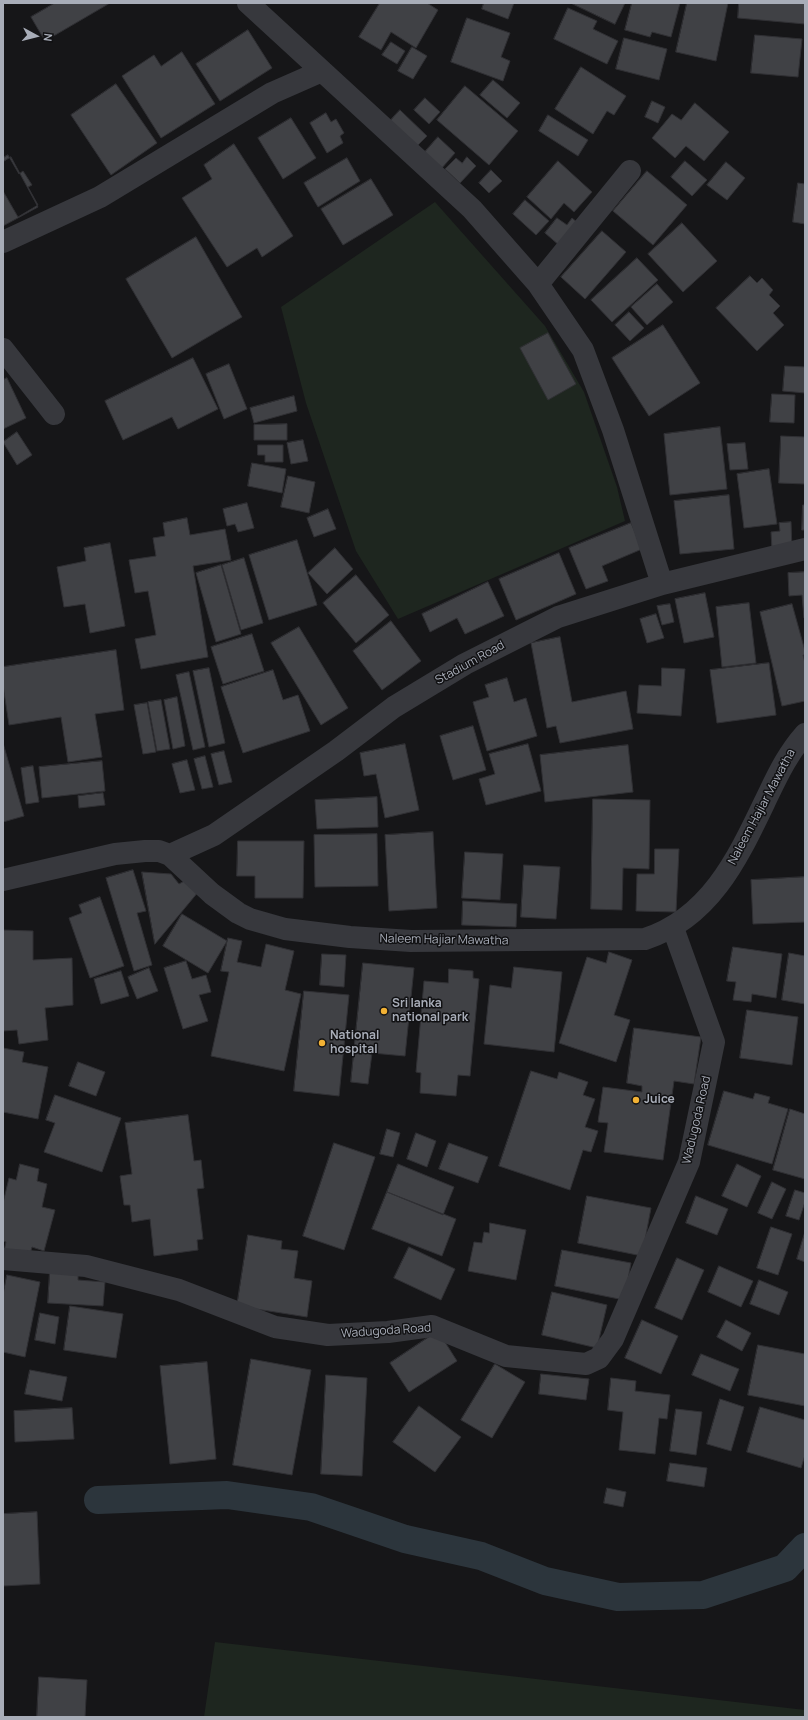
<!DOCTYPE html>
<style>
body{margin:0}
#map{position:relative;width:808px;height:1720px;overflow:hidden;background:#161618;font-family:Manrope,sans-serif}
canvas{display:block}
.frame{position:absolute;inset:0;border:4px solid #a8adb8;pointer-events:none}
.north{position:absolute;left:16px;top:16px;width:40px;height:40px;-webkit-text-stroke:3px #111113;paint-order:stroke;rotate:97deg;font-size:11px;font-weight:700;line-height:16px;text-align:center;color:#a8adb8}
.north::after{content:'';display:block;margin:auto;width:14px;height:18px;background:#a8adb8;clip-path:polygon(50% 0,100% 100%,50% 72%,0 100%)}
</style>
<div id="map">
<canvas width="808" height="1720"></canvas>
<div class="frame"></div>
<div class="north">N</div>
</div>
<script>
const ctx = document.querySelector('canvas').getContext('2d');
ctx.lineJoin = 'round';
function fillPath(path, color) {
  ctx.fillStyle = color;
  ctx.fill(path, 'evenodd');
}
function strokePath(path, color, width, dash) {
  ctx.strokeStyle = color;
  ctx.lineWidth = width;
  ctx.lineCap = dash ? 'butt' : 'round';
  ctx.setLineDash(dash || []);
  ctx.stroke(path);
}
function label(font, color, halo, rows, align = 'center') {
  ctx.font = font + ' Manrope,sans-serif';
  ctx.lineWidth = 3;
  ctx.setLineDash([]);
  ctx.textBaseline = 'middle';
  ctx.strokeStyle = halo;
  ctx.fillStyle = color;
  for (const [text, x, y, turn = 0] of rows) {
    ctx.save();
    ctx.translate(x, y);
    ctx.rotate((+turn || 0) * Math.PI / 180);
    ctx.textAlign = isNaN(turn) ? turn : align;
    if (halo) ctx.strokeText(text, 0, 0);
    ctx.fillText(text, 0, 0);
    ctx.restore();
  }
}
const green = new Path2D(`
 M435,202L545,326L584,392L617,487L625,521L398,619L356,551L306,403L281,307Z
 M215,1642L805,1710V1717H204Z`);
const canal = new Path2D(`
 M98,1500L227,1495L311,1507L405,1539L481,1556L545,1581L618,1597L703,1595L785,1568L805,1547`);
const building = new Path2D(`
 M55,3H110L45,41L31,17Z
 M380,3H427L438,10L416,48L391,32L381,50L359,37Z
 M484,3H514L508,19L482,9Z
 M571,3H625L615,24Z
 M632,3H680L671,37L652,32L650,37L625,30Z
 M687,3H728L716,61L676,52Z
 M739,3H805V24L738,18Z
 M568,8L597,21L593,29L618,41L607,64L554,39Z
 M467,18L510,33L501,57L510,61L503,81L451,62Z
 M248,30L272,68L220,101L196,64Z
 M755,35L802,39L798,77L751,73Z
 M624,38L667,49L659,80L616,69Z
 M391,42L405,51L397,64L382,55Z
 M412,47L427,56L413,79L398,71Z
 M182,52L215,104L161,138L122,76L154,55L161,66Z
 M581,67L626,96L614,115L607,111L593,134L555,109Z
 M493,80L520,103L507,118L480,95Z
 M116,84L157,143L111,175L71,115Z
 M465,86L518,131L489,165L437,120Z
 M425,98L440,112L429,124L414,110Z
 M652,101L665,107L658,123L645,117Z
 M695,103L729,132L704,161L686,146L675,158L652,138L672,114L681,120Z
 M400,110L427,136L416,147L390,121Z
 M326,113L331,122L336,119L344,133L340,136L343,143L327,153L310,123Z
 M548,115L588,140L578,156L539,131Z
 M291,118L316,158L283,179L258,138Z
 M438,137L455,153L441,169L424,153Z
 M234,144L293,236L262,257L257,248L227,267L182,198L212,179L204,165Z
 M8,155L19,174L23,171L32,185L28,187L38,205L18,217L3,191V158Z
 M11,157L38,207L3,226V162Z
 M467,157L476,166L460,183L445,169L456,158L462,163Z
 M347,158L360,181L318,207L304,183Z
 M558,161L592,192L574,212L564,203L551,219L527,197Z
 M685,161L707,180L692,196L671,177Z
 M726,162L745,178L727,200L707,185Z
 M491,170L502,181L489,193L479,183Z
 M647,171L687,205L653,245L613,211Z
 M371,179L393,215L343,245L321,209Z
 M798,183L805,184V224L793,222Z
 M525,200L549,221L536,235L513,214Z
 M557,218L567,225L572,218L578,223L560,246L545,233Z
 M682,223L717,261L683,292L648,254Z
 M602,231L626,252L585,299L561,277Z
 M196,237L242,317L172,358L126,279Z
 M637,258L658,280L612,322L591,300Z
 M750,276L757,283L762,278L773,290L769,295L780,306L773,313L784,325L757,351L716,308Z
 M657,284L673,302L647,325L631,307Z
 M629,312L644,328L630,341L615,325Z
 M663,325L700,383L649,416L612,358Z
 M548,333L576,384L548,400L520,348Z
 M193,358L218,409L178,429L172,417L123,440L105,401Z
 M229,364L247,409L224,419L206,374Z
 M785,366L805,367V393L783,391Z
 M7,378L26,418L3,429V380Z
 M772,394L795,395L794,423L770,422Z
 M294,396L297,411L254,423L250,408Z
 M287,424V440H254V425Z
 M720,427L727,489L670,495L664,434Z
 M17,432L32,455L17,465L3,442Z
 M781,436L805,437V484L779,483Z
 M303,440L308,461L291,464L287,443Z
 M745,443L748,469L730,470L727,444Z
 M258,445H283V462H265V455H258Z
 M252,463L286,469L282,493L248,486Z
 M769,469L777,524L744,528L737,474Z
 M288,476L315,482L309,513L281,507Z
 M729,495L734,549L680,554L674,501Z
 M247,503L254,528L238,532L235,524L227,526L223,509Z
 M803,505H805V530H802Z
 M328,509L336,529L314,537L307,518Z
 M187,518L190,535L225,529L231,560L193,566L208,657L141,669L135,639L156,635L148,591L135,593L129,560L156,556L153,538L165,536L163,523Z
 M791,522L792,550H772L771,532L780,531L779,523Z
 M631,523L642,549L602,566L608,581L586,589L569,548Z
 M297,540L317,605L269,620L249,555Z
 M110,543L125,626L90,633L85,604L64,607L57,567L86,561L84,548Z
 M335,548L353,569L327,594L308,573Z
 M559,553L576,594L516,620L499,579Z
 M244,558L263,623L241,630L222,565Z
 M221,565L241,634L216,642L196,573Z
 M805,572V618H804L802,595L789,596L788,573Z
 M356,575L389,615L356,643L323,603Z
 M488,582L504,616L465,634L457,618L430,632L422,614Z
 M705,593L714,637L684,643L675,599Z
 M749,603L756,663L722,667L716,607Z
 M670,604L674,622L662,625L657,606Z
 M792,604L805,651V655H803L805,663V701L782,706L760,612Z
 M656,614L664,638L647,643L640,619Z
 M391,621L421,661L382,690L353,651Z
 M299,627L348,708L321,725L271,643Z
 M252,634L264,671L223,684L211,647Z
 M560,637L572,702L626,691L633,729L560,743L556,726L547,728L531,643Z
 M116,650L124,710L95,714L102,757L68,762L61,717L9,725L3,685V667Z
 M769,663L776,715L717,723L710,670Z
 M209,668L225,743L209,747L193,671Z
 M662,668L685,669L681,716L637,713L639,685L661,686Z
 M273,670L283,700L298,695L310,731L243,753L221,687Z
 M189,672L205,747L193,750L176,675Z
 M507,678L514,702L526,698L537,736L487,751L473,702L489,697L485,685Z
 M177,697L185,746L173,749L164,700Z
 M161,700L170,749L157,751L148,702Z
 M147,703L156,752L143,754L134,705Z
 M473,726L486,770L453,780L440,736Z
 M3,743L24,816L3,822Z
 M405,744L419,810L385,818L376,774L364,776L360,753Z
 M528,744L541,791L486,805L479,779L495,774L489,754Z
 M628,745L633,792L545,802L540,755Z
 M224,751L232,782L219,785L211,754Z
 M205,756L213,787L202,789L194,759Z
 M187,760L195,790L180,793L172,764Z
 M102,761L105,791L42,798L39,767Z
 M33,766L39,802L26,804L21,768Z
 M103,793L105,805L79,808L78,796Z
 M377,797L378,827L317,829L315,800Z
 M593,799L650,800L649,869L623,868L622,910L591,909Z
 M433,832L437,908L389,911L385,835Z
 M377,834L378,886L315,887L314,835Z
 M238,841H304L303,898H255V876H237Z
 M655,849H679L676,912L636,911L637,874H654Z
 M465,852L503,854L500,900L462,898Z
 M524,865L560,867L556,919L521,917Z
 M133,870L146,911L137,913L152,965L134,971L106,878Z
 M142,872L171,874L179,884L186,880L199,891L155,944Z
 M805,877V922L753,924L751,880Z
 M100,897L124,966L90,978L69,918L82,913L79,905Z
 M463,901L517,904L516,927L462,925Z
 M182,914L227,941L208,973L163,946Z
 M3,930L33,931V960L72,958L73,1005L45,1008L48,1040L19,1044L17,1030L3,1031Z
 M228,938L242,941L237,962L261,967L266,944L294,951L285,990L301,994L284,1071L211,1056L229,972L221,971Z
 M733,947L782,954L776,998L752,994L751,1002L733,1000L736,982L727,981Z
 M609,952L632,960L614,1015L630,1020L616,1062L559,1043L587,957L606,963Z
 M789,953L805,956V1004L782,1000Z
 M322,954L346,955L344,987L320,985Z
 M186,961L192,979L206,975L211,992L199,995L208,1021L183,1029L164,968Z
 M363,963L414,968L405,1056L372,1053L368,1084L351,1082Z
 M514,967L562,972L554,1052L484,1044L490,985L511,988Z
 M149,968L158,991L137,999L128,977Z
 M449,969L473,971V978L479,979L470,1076L458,1075L456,1096L420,1093L421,1073L416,1072L424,981L448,983Z
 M121,971L129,996L101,1004L94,979Z
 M304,991L349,995L339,1096L294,1091Z
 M747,1010L798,1017L792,1065L740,1058Z
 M634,1028L701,1037L694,1084L674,1081L663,1160L604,1152L608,1123L598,1122L603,1087L642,1092V1086L627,1083Z
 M3,1048L24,1052L22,1062L48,1067L38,1119L3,1112Z
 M78,1062L105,1072L96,1096L69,1086Z
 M531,1071L557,1079L559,1072L588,1082L583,1095L595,1099L585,1127L598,1131L591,1152L583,1150L570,1190L499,1166Z
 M724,1091L753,1099L755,1093L770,1097L768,1103L788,1109L772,1164L708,1145Z
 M55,1095L121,1118L102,1172L44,1152L55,1123L46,1120Z
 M790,1109L805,1114V1179L773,1170Z
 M188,1115L194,1161L201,1160L204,1188L197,1189L203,1239L197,1240L198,1250L154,1256L150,1219L132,1222L130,1205H124L120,1176L132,1174L125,1123Z
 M387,1129L400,1133L393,1157L380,1154Z
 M416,1133L436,1141L427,1167L407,1159Z
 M334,1143L375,1157L344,1250L303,1236Z
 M449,1143L488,1157L478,1183L439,1169Z
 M20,1164L39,1169L37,1181L47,1184L42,1207L55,1210L44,1251L32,1247L29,1258L4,1251L6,1242L3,1241V1203L9,1178L16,1180Z
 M398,1164L454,1187L443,1215L387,1192Z
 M737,1164L761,1176L747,1207L722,1196Z
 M772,1182L786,1189L772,1219L758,1213Z
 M795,1190L805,1193V1202L799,1220L786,1216Z
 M387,1192L456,1219L442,1256L372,1229Z
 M587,1196L651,1208L642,1256L578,1243Z
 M696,1196L728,1209L717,1235L686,1223Z
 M490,1223L526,1230L516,1280L468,1271L474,1242L482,1243L484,1232L489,1233Z
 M771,1227L792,1234L778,1275L757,1268Z
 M805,1232V1262L797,1259Z
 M248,1235L282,1241L281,1249L298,1251L294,1278L312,1281L307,1317L237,1306Z
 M409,1247L455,1269L441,1300L394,1278Z
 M562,1250L631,1263L624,1300L555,1286Z
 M677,1258L704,1270L682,1320L655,1308Z
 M719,1266L753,1281L741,1307L708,1292Z
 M50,1271L78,1273V1280L105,1282L103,1306L48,1303Z
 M7,1275L40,1282L25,1357L3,1352V1295Z
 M759,1280L788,1292L779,1315L750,1304Z
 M552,1292L607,1305L597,1348L542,1335Z
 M70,1306L123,1314L116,1358L64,1350Z
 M40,1313L59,1317L55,1344L35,1340Z
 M642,1320L678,1336L661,1374L625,1358Z
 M726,1320L751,1333L742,1351L717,1337Z
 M438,1331L457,1361L409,1392L390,1363Z
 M758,1345L805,1354V1406L748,1395Z
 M701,1354L739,1369L730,1391L692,1375Z
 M251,1359L311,1370L292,1475L233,1465Z
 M207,1362L216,1459L170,1464L160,1366Z
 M495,1364L525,1382L492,1438L461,1420Z
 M30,1370L67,1377L62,1401L25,1394Z
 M541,1374L589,1379L586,1400L539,1394Z
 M326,1375L367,1378L362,1476L321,1474Z
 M611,1378L636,1381L635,1391L670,1395L667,1419L659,1418L655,1454L619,1450L623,1412L608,1410Z
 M720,1399L744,1407L731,1451L707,1444Z
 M419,1406L461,1437L435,1472L393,1442Z
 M760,1407L805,1420V1455L801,1468L747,1452Z
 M72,1408L74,1439L15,1442L14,1411Z
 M676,1409L702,1412L696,1455L670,1451Z
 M670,1463L707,1468L704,1487L667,1481Z
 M607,1488L626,1492L623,1507L604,1503Z
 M37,1512L40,1584L3,1586V1514Z
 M39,1677L87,1680L85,1717H37Z`);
const minor = new Path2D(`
 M248,3L472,209L538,284L583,350L613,430L662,584
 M3,242L100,197L272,93L322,71
 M538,284L630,171
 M3,349L54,414
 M170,855L214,835L336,751L394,707L465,664L558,617L662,584L805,549
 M3,880L115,854L145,851H159L170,855L212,894L238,913L250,919L285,929L350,937L411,941L645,939C713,917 740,853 769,793C779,772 789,752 805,734
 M3,1259L86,1266L179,1290L275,1327L328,1335L388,1332L432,1326L506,1356L586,1364L599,1358L613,1339L689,1162L714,1042L673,928`);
const markers = [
 [384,1011,4,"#f2b134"],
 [322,1043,4,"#f2b134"],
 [636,1100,4,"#f2b134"]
];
const streetNames = [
 ["Stadium Road",470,663,-29],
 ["Naleem Hajiar Mawatha",762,807,-62],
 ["Naleem Hajiar Mawatha",444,940,1],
 ["Wadugoda Road",697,1120,-77],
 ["Wadugoda Road",386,1331,-4]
];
const poiNames = [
 ["Sri lanka",392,1004],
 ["national park",392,1018],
 ["National",330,1036],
 ["hospital",330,1050],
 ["Juice",644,1100]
];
fillPath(green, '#1e261f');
strokePath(canal, '#2c353c', 28);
fillPath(building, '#404145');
strokePath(building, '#303034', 1);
strokePath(minor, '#37383d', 22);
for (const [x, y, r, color] of markers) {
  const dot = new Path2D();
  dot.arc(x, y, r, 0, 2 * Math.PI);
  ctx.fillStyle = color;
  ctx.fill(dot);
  strokePath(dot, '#111113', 1.5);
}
label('12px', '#a8adb8', '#111113', streetNames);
label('bold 12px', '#a8adb8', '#111113', poiNames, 'left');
</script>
